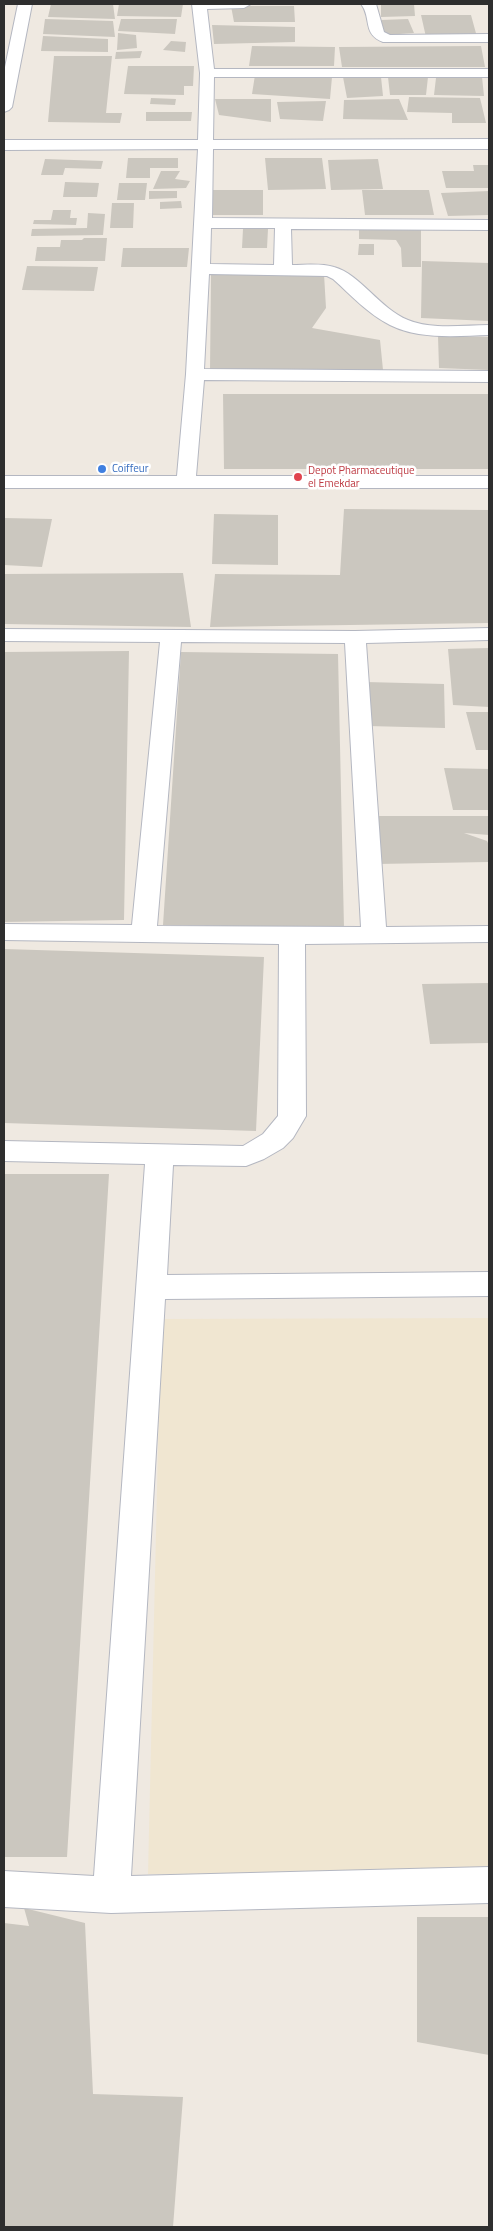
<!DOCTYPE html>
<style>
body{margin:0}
#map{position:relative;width:493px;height:2231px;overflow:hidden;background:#efe9e1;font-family:"Titillium Web",sans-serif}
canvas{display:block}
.frame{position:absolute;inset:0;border:5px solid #2e2e2e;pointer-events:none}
</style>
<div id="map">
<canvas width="493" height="2231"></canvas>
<div class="frame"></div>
</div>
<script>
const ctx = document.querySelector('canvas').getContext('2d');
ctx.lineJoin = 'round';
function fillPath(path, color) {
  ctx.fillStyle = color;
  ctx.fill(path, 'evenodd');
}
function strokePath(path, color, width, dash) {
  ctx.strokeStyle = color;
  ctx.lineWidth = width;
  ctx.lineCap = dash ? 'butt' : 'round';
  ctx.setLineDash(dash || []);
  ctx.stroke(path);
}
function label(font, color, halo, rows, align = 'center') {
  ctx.font = font + ' "Titillium Web",sans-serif';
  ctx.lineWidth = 5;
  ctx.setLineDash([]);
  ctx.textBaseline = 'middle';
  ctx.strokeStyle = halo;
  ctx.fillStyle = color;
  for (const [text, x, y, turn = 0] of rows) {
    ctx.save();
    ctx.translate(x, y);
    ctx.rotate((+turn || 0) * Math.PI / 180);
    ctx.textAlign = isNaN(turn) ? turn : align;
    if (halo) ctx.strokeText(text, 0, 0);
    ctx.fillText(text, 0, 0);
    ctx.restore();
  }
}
const education = new Path2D(`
 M489,1318V1873L148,1874L161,1319Z`);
const building = new Path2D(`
 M51,4H113L115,19L48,17Z
 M119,4H183L181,17L117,16Z
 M381,4H414L415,16L381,17Z
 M231,6H294L295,22H234Z
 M421,15H471L477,37H426Z
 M45,19L113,21L115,37L43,34Z
 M121,19H177L175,34L118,31Z
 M408,19L414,33L385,35L381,20Z
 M212,25L295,27V42L214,44Z
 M118,33L136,35L137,48L117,50Z
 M43,36L108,39V52L41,51Z
 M171,41L186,42L185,52L163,50Z
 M252,46L335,47L334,66H249Z
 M481,46L485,67H342L339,47Z
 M142,51L140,58L115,59L116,52Z
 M54,56H112L106,113H122L120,123L48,122Z
 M128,66H194L193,86H184V95L124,94Z
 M255,75L332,77L330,99L252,94Z
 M343,77H381L383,96L347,98Z
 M388,77H428L426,95H390Z
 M482,77L484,96L434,95L436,78Z
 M409,97L480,98L486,123H452V113L407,112Z
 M151,98L176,99L175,105L150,104Z
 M215,99H271V122L219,115Z
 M399,99L408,120L343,119L344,100Z
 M326,101L323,121L280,119L277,102Z
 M146,112H192L191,121H146Z
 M128,158H178V168H150V178H126Z
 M265,158H322L326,189L268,190Z
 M45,159L103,161L101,169L65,168L63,175H41Z
 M378,159L383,189L331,190L328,160Z
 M473,165H489V188H446L442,171H474Z
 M161,171H180L175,179L190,181L186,188L153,189Z
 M65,182L99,183L97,197H63Z
 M119,183H147L145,200H117Z
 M213,190H263V215H212Z
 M362,190H429L434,215H365Z
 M149,191H177V198L149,199Z
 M489,191V215L448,216L441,193Z
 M181,201L182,208L160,209V202Z
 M112,203H134L133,228H110Z
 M53,210H71L70,218H77L76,225L33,224L34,220H51Z
 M88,213L105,214L103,235L31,236L32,229L87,228Z
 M359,228L421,230V267H402L401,248L396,240L359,239Z
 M243,229H268L267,248H242Z
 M84,238H107L105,261H35L37,247H60L61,240H82Z
 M359,244H374V255H358Z
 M123,248H189L187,267H121Z
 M422,261L489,263V321L421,318Z
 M27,266L98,267L94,291L22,290Z
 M211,274H324L326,308L312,328L380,340L383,370H210Z
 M438,336L489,337V370L439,368Z
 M223,394H489V469H224Z
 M344,509L489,510V623L210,627L215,574L340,575Z
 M214,514L278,515V565L212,564Z
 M4,518L52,519L42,567L4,565Z
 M183,573L191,627L4,624V574Z
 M489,648V707L453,705L448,649Z
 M129,651L124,920L4,922V652Z
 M181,652L338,654L344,928L163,925Z
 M366,682L444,684L445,728L368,726Z
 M466,712H489V750H476Z
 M444,768L489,769V810H453Z
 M378,816H489V835L464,833L487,841L489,845V862L377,864Z
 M4,949L264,957L256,1131L4,1123Z
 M489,983V1043L430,1044L422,984Z
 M4,1174H109L67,1857H4Z
 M24,1908L85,1923L93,2094L183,2097L173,2227H4V1923L29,1926Z
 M417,1917H489V2055L417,2042Z`);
const minor = new Path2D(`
 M18,4H32L12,107L9,110L4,112V72Z
 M192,4H251L244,8L207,9L214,69H489V77H214L213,140L489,139V149H213L212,218L489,220V230L291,229L292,265C305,265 321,263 334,267C360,274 380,309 408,320C432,330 464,325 489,325V335C458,336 419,340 390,325C368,314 351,295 333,279L327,276L209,274L204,369L489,371V382L204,380L196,476H489V488H4V476H177L186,374L198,149L4,150V140H198L200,73ZM211,228H275L274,265L210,264Z
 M361,4H376L384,32L390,35L489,34V42H383C362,34 372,18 361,4Z
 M489,628V640L366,643L386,927L489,926V942L305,944L306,1116L293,1138L283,1148L264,1159L246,1166L173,1165L167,1275L489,1272V1296L165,1299L131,1876L489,1867V1903L111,1913L4,1907V1871L94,1876L145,1164L4,1161V1141L243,1146L263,1134L278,1116L279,944L4,940V924L132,925L160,642L4,641V629L355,631ZM181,642L345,643L361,927L157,926Z`);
const markers = [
 [102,469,5,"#3f7fe0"],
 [298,477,5,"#e0444e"]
];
const farShopnames = [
 ["Coiffeur",112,469]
];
const farHealthnames = [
 ["Depot Pharmaceutique",308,471],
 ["el Emekdar",308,484]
];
fillPath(education, '#f0e6d1');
fillPath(building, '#cbc7bf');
strokePath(minor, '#b4b7c1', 2);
fillPath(minor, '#fff');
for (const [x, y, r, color] of markers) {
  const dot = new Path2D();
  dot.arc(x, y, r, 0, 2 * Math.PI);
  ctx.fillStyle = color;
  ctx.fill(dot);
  strokePath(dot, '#fff', 2);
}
label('11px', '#366cbe', '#fff', farShopnames, 'left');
label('11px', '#be3a42', '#fff', farHealthnames, 'left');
</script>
